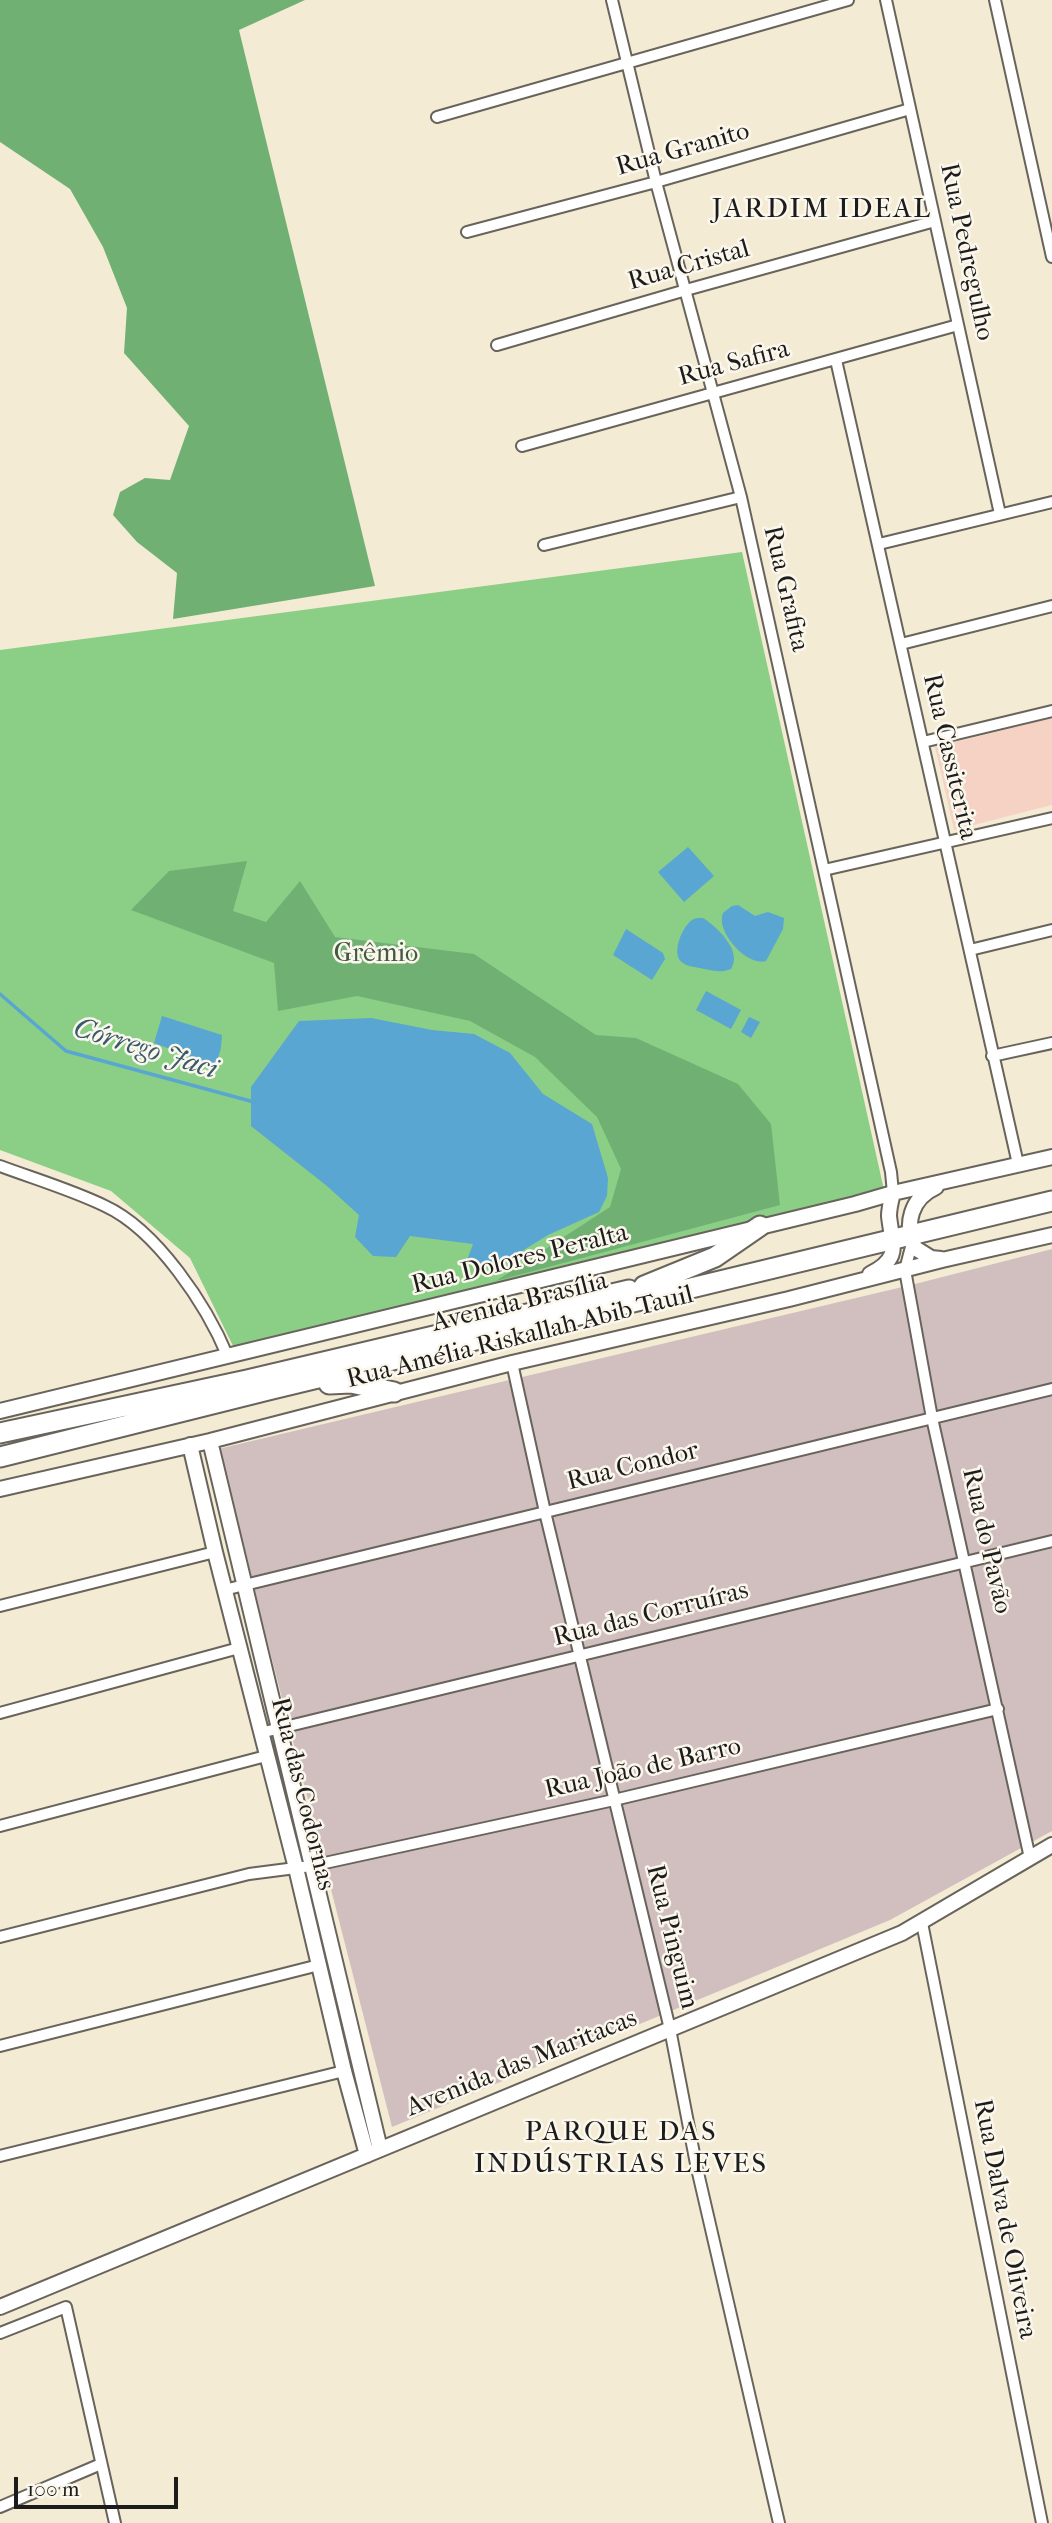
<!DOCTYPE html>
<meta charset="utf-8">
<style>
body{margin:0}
#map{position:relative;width:1052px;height:2523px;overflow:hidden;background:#f4ebd4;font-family:"IM FELL French Canon",serif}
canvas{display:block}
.scale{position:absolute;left:14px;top:2477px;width:164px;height:32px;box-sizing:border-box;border:4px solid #1c1c1c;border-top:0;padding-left:9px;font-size:21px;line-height:24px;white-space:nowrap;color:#1c1c1c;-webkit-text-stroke:5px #fbf7ec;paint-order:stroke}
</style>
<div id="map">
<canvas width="1052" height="2523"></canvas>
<div class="scale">100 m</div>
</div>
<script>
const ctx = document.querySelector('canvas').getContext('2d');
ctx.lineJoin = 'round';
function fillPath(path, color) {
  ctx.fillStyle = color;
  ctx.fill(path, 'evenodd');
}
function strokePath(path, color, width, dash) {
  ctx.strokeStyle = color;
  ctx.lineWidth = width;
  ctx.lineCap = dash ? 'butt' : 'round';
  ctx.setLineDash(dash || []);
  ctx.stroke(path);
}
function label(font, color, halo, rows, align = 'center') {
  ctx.font = font + ' "IM FELL French Canon",serif';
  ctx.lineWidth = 5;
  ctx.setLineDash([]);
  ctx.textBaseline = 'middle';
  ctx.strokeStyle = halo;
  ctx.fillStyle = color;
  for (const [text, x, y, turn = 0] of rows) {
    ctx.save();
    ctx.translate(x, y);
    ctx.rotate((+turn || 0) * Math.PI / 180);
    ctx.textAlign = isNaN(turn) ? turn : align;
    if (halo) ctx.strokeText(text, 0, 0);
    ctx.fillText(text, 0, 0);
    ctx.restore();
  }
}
const built = new Path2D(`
 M1052,718V805L954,830L935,747Z`);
const industrial = new Path2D(`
 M1052,1249V1831L890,1920L392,2127L218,1449L915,1284Z`);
const green = new Path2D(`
 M742,552L884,1190L236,1352L190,1258L111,1191L0,1150V650Z`);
const forest = new Path2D(`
 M0,0H305L239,30L375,586L173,619L177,573L137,542L113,515L120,492L145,478L170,480L189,426L124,353L127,308L103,247L70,189L0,142Z
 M247,861L233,911L266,922L300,881L335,937L474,954L596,1035L636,1038L738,1084L771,1124L780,1205L496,1281L610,1207L621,1169L597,1117L535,1057L470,1021L357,996L278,1011L274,963L131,910L169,871Z`);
const water = new Path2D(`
 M688,847L714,876L684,902L658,872Z
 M738,905L755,916L768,912L784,918L783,929L766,961C747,967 715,931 723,913L732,906Z
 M703,918C717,927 743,951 731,969C721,973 714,971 704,969C697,967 688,967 683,963C670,955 682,927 692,920C695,918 699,918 703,918Z
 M626,929L663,953L665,959L652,980L613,955Z
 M706,991L741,1010L731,1029L696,1010Z
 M162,1016L222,1035C221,1047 221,1056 213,1065L154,1043Z
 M749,1017L760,1022L751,1038L741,1032Z
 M371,1018L432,1030L474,1034L510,1053L543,1094L592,1124L608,1178L607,1196L599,1212L548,1235L496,1267L466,1263L473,1244L410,1236L396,1257L373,1256L355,1237L359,1215L327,1186L251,1126V1087L299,1021Z`);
const stream = new Path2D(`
 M0,994L66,1051L254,1102`);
const street = new Path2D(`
 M612,0L656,182L741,497L891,1172L893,1193
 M886,0L1000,514
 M995,0L1052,257
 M437,117L848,0
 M467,232L656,182L910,109
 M497,345L686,290L935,221
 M836,360L1018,1164
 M522,446L958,325
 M879,544L1052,502
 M544,545L741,497
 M901,644L1052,606
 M923,742L1052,711
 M824,870L1052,818
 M970,950L1052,930
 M992,1056L1052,1043
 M0,1166C35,1179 72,1190 105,1206C157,1230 207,1306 228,1357
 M912,1243L905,1270L932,1418L1030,1858
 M512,1363L545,1512L670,2029L696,2164L779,2523
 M224,1590L1052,1389
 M0,1606L215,1552
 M0,1713L239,1648
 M260,1733L1052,1541
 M0,1826L266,1756
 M922,1923L1042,2523
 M0,1937L249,1874L311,1866L614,1800L998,1709
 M0,2046L319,1965
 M0,2156L344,2071
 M0,2333L66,2307L115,2523
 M0,2507L101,2464`);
const secondary = new Path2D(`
 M936,1187C911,1198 904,1224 915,1248L931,1258L941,1259
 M870,1274C902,1258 892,1245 889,1216C889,1208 891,1201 893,1193
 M0,1411L855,1204L893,1193L1052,1157
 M210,1441L380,2149
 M190,1445L215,1552L296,1868L344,2071L367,2155
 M0,1489L210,1441L512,1363L789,1299L942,1260L1052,1235
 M0,2307L902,1933L1052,1845`);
const highway = new Path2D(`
 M644,1286L715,1257L760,1226
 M329,1384L351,1383L394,1392
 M0,1433L247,1380L629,1290
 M0,1457L268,1390L1052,1201`);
const streetNames = [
 ["Rua Granito",683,150,-16],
 ["Rua Pedregulho",966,252,78],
 ["Rua Cristal",689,266,-16],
 ["Rua Safira",734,364,-15],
 ["Rua Grafita",785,589,77],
 ["Rua Cassiterita",949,757,77],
 ["Rua Dolores Peralta",520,1260,-14],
 ["Avenida Brasília",520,1303,-14],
 ["Rua Amélia Riskallah Abib Tauil",520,1338,-14],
 ["Rua Condor",633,1467,-14],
 ["Rua do Pavão",986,1541,77],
 ["Rua das Corruíras",651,1615,-14],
 ["Rua João de Barro",643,1769,-13],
 ["Rua das Codornas",302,1794,76],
 ["Rua Pinguim",671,1937,76],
 ["Avenida das Maritacas",522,2064,-22],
 ["Rua Dalva de Oliveira",1004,2219,79]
];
const parkNames = [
 ["Grêmio",376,955]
];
const neighbourhoodNames = [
 ["JARDIM IDEAL",822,210],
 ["PARQUE DAS",621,2133],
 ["INDÚSTRIAS LEVES",621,2165]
];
const waterNames = [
 ["Córrego Jaci",145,1050,17]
];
fillPath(built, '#f6d2c5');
fillPath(industrial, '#d1bfbf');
fillPath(green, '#8bce86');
fillPath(forest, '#70b173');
fillPath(water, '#58a6d1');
strokePath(stream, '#58a6d1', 3.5);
strokePath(street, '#68645c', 14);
strokePath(secondary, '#68645c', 18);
strokePath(highway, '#68645c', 23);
strokePath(street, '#fff', 10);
strokePath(secondary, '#fff', 14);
strokePath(highway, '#fff', 19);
label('26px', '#1c1c1c', '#fbf7ec', streetNames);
label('26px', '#435a41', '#fbf7ec', parkNames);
ctx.letterSpacing = '2px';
label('28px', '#1c1c1c', '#fbf7ec', neighbourhoodNames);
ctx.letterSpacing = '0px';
label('italic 28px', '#375a6d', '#fbf7ec', waterNames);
</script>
